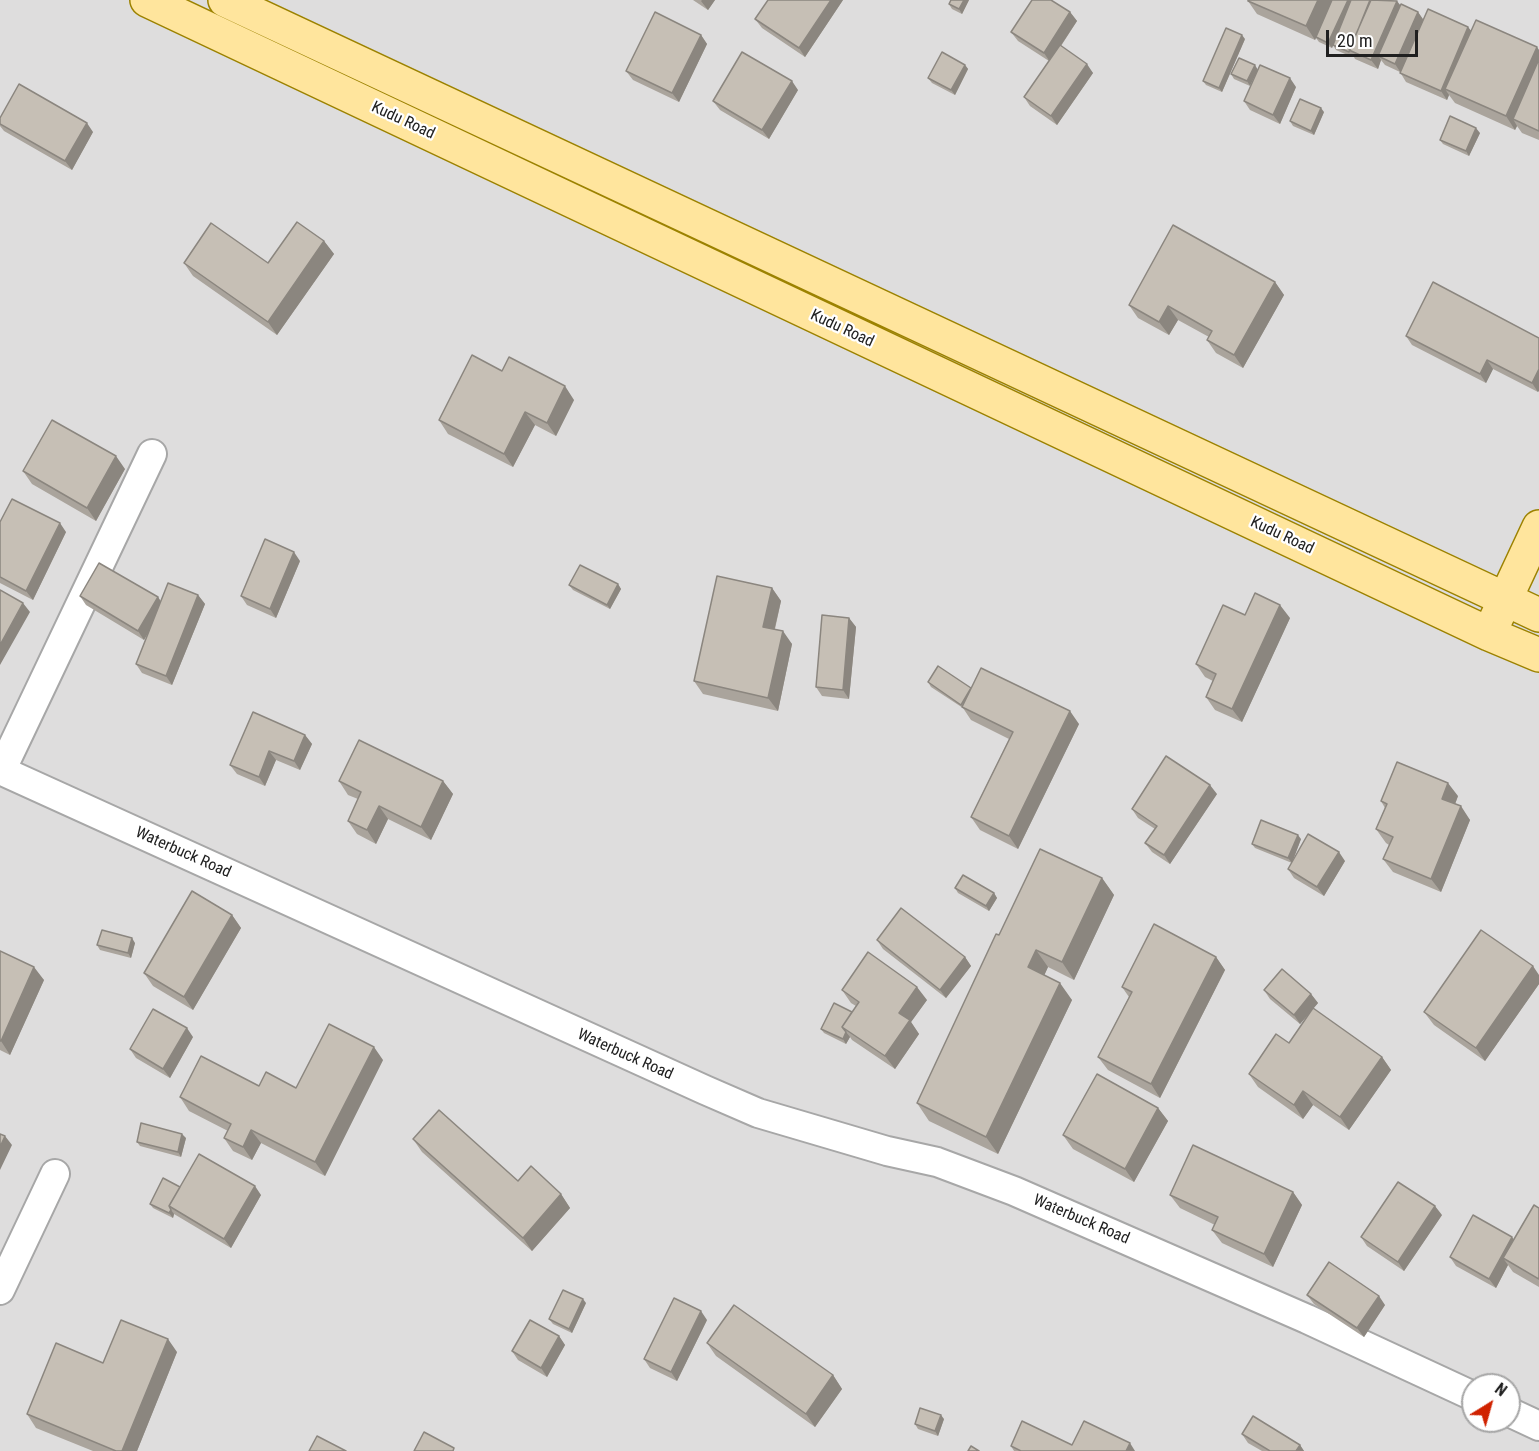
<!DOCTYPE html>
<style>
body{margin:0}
#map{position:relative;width:1539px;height:1451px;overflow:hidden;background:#f1efe6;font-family:"Roboto Condensed",sans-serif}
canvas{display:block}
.north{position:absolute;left:1461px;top:1373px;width:60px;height:60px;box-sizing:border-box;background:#fff;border:2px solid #a6a6a6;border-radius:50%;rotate:37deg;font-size:16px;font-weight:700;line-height:24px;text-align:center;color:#202020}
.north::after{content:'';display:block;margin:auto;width:21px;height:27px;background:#d02200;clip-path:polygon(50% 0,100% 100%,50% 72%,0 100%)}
.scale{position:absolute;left:1326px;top:30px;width:92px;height:27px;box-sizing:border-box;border:3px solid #202020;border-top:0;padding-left:8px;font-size:18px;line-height:21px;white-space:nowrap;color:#202020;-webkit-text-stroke:4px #fff;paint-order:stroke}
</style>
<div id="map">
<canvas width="1539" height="1451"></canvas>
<div class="north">N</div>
<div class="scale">20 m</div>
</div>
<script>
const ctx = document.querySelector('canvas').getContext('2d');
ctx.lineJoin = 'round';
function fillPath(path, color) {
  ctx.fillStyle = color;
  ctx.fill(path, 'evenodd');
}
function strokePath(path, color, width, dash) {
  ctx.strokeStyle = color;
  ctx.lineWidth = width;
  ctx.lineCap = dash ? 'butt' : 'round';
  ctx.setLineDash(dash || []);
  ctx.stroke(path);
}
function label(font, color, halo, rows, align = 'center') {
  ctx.font = font + ' "Roboto Condensed",sans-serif';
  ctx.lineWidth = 4.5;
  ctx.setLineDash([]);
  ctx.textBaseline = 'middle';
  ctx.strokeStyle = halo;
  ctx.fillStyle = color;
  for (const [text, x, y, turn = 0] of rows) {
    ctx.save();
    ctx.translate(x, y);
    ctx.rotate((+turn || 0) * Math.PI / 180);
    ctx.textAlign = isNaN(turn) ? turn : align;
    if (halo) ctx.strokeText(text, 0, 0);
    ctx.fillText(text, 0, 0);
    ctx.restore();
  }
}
const residential = new Path2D(`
 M0,0H1539V1451H0ZM1473,1385H1509V1421H1473Z`);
const minor = new Path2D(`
 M0,770L705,1090L758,1113L887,1151L937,1162L1014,1191L1307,1319L1473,1396
 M1,771L152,454
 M0,1290L55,1174
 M1509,1412L1539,1426`);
const major = new Path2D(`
 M147,0L1489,634L1539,655
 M225,0L1539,615
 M1496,619L1539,527`);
const wall = new Path2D(`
 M693,0H715L708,10Z
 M843,0L805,57L762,28L755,19Z
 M951,0H969L962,14L952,9L949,4Z
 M1248,1L1401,5L1418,12L1423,19L1468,27L1471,31L1539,50V140L1522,133L1517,126L1515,130L1455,103L1449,95L1447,100L1406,82L1400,72L1385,65L1381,60L1378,69L1355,59L1353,55L1352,57L1336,50L1333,45L1335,40L1332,48L1319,42L1316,38L1315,40L1257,14Z
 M1070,12L1077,21L1061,46L1093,73L1057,125L1030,106L1024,97L1049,61L1018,41L1011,32Z
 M701,35L707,44L679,102L633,80L626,71Z
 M1245,39L1222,92L1206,85L1203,81Z
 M1239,58L1250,86L1234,79L1231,74Z
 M965,65L968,69L955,95L932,83L928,78Z
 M1296,87L1280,124L1250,110L1244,101Z
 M798,90L769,139L720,110L713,101Z
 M1324,112L1314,135L1293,126L1290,121Z
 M0,118L93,132L72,170L4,131L0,126Z
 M1480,133L1469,156L1443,144L1440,140Z
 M324,241L334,254L277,335L193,276L184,263H268Z
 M1275,282L1284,295L1243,368L1216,353L1207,340L1209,337L1178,320L1169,335L1138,318L1129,305Z
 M1406,336L1539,338L1538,392L1493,369L1486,383L1412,345Z
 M502,371L574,400L556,436L535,425L513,467L448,434L439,420Z
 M125,469L96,521L32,484L23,471Z
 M0,522L66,532L33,600L0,583Z
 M300,561L276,618L247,605L241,596Z
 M618,584L621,589L610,609L573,590L569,585Z
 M772,588L781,601L775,629L792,644L778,711L703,694L694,681Z
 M198,595L205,604L172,685L142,673L136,664L148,633L144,640L86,605L80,596L158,597L160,601Z
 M1245,615L1290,618L1242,722L1215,710L1206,697L1213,681L1205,677L1196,664Z
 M849,618L856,627L849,699L822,696L816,687Z
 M928,682L971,688L1079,724L1018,849L980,830L971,817L1009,739L971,720L963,708L931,687Z
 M305,735L312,744L300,770L276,760L265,786L237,774L230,765Z
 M339,781H443L453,794L431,840L388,819L376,844L357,834L348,821L358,799L348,795Z
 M1217,794L1170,864L1152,852L1145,843L1155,829L1138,818L1132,809Z
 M1458,796L1455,804L1470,820L1441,892L1393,872L1383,859L1389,845L1386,843L1376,829L1385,808L1381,801Z
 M1301,839L1292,862L1345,861L1324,896L1294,878L1288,869L1292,863L1255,848L1252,844Z
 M1102,878L1114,895L1074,980L1048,967L1044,975L1072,1000L998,1154L929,1121L917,1103L999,935Z
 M955,888L994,893L997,898L989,911L958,893Z
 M232,915L241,928L193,1010L153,986L144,973Z
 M877,940L965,957L971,966L946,998L883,949Z
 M135,943L131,958L100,950L97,945Z
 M0,951L44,980L10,1055L0,1050Z
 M1216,957L1225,970L1160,1098L1108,1070L1098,1057L1129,997L1122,987Z
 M1539,975V984L1485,1061L1434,1025L1424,1012Z
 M842,990L927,1000L911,1022L919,1034L895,1069L852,1040L850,1037L846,1044L824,1033L821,1029L852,1012L856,1006L851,1003Z
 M1264,990L1311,994L1318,1003L1313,1009L1382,1057L1391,1070L1349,1130L1313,1105L1303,1119L1258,1087L1249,1074L1289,1043L1311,1012L1300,1024L1270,999Z
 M193,1037L170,1078L136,1058L130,1049Z
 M383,1060L325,1176L261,1143L252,1160L233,1151L224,1138L228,1131L189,1111L180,1097L259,1086L296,1088Z
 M1158,1108L1168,1121L1134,1182L1073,1149L1063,1135Z
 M186,1138L181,1157L140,1146L137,1142Z
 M413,1139L518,1181L561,1194L570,1208L532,1251L422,1152Z
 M180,1187L261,1195L231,1248L174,1214L173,1218L153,1208L150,1204Z
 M1293,1192L1302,1205L1273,1267L1222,1243L1212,1230L1215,1225L1180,1208L1170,1195Z
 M1539,1208V1287L1513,1272L1508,1265L1496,1288L1456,1266L1450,1257L1514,1239Z
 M1442,1215L1404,1271L1367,1246L1361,1237Z
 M1307,1295L1385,1305L1364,1337L1314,1304Z
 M586,1303L572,1333L553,1324L549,1319Z
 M707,1320L677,1381L650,1368L644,1359Z
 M559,1336L565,1345L547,1377L518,1360L512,1351Z
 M707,1343L833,1375L842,1389L815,1427L716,1356Z
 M177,1352L137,1451H93L36,1428L27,1414L103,1363Z
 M944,1419L938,1436L918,1429L915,1424Z
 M1242,1434L1300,1445L1304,1451H1262L1248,1443Z
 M1072,1445L1135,1451H1014L1011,1446Z`);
const shadedWall = new Path2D(`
 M702,0H715L708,10L701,1Z
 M831,0H843L805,57L799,48Z
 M964,0H969L962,14L959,9Z
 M1318,0H1333L1315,40L1306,26Z
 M1348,0H1353L1332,48L1328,43Z
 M1397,1L1404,10L1378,56L1381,60L1378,69L1371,60Z
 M1070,12L1077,21L1050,62L1044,53Z
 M1418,12L1424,21L1401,73L1395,64Z
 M1468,27L1475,36L1445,89L1449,95L1447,100L1441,91Z
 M701,35L707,44L679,102L672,93Z
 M1242,35L1245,39L1222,92L1219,88Z
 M1537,47L1539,50V77L1513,119L1517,126L1515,130L1506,116Z
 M1087,64L1093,73L1057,125L1051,116Z
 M965,65L968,69L955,95L951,90Z
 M1255,65L1258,70L1250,86L1247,81Z
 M1290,78L1296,87L1280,124L1273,115Z
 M792,81L798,90L769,139L762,130Z
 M1321,108L1324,112L1314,135L1311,131Z
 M87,123L93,132L72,170L65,161Z
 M1476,128L1480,133L1469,156L1466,151Z
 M324,241L334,254L277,335L268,322Z
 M1275,282L1284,295L1243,368L1234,355Z
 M1168,306L1178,320L1169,335L1159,322Z
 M1487,360L1493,369L1486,383L1480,374Z
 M1539,369V391L1538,392L1532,383Z
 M565,386L574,400L556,436L547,423Z
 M525,412L535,425L513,467L504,454Z
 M116,456L125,469L96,521L87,508Z
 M60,523L66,532L33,600L26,591Z
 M294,552L300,561L276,618L270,609Z
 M618,584L621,589L610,609L607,605Z
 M772,588L781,601L772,640L763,627Z
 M198,595L205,604L172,685L166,676Z
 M158,597L164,606L144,640L138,631Z
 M23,603L30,612L0,665V645Z
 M1280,605L1290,618L1242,722L1232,709Z
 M849,618L856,627L849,699L843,690Z
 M783,631L792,644L778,711L768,698Z
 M1070,711L1079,724L1018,849L1009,836Z
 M305,735L312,744L300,770L294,761Z
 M269,751L276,760L265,786L259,777Z
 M443,781L453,794L431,840L421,827Z
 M1448,783L1458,796L1452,812L1442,799Z
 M1210,785L1217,794L1170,864L1164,855Z
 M379,806L388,819L376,844L367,830Z
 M1461,806L1470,820L1441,892L1431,879Z
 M1298,835L1301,839L1292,863L1288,858Z
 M1339,852L1345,861L1324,896L1317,887Z
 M1102,878L1114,895L1074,980L1062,962Z
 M994,893L997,898L989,911L986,906Z
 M232,915L241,928L193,1010L184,997Z
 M132,938L135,943L131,958L128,953Z
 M1036,950L1048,967L1040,985L1028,967Z
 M965,957L971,966L946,998L940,990Z
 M1216,957L1225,970L1160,1098L1151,1084Z
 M1533,966L1539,975V984L1485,1061L1476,1048Z
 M34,967L44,980L10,1055L1,1041Z
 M1060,983L1072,1000L998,1154L986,1137Z
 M917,987L927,1000L911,1022L919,1034L895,1069L885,1056L899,1013Z
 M1311,994L1318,1003L1300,1024L1294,1015Z
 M187,1028L193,1037L170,1078L163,1069Z
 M846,1032L850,1037L846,1044L843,1039Z
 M374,1047L383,1060L325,1176L315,1162Z
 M1382,1057L1391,1070L1349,1130L1340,1117Z
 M1303,1091L1313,1105L1303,1119L1294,1105Z
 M1158,1108L1168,1121L1134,1182L1125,1169Z
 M251,1130L261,1143L252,1160L243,1147Z
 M182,1134L186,1138L181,1157L178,1152Z
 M5,1136L12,1145L0,1170V1147Z
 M255,1186L261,1195L231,1248L224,1239Z
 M1293,1192L1302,1205L1273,1267L1264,1254Z
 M561,1194L570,1208L532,1251L523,1238Z
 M1435,1206L1442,1215L1404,1271L1398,1262Z
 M171,1210L174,1214L173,1218L169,1213Z
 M1512,1237L1519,1246L1503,1258L1508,1265L1496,1288L1489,1279Z
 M1379,1296L1385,1305L1364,1337L1357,1328Z
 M583,1299L586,1303L572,1333L569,1329Z
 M701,1311L707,1320L677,1381L671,1372Z
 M559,1336L565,1345L547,1377L541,1368Z
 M168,1339L177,1352L137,1451H122Z
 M833,1375L842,1389L815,1427L806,1414Z
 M941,1415L944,1419L938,1436L935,1431Z
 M1130,1443L1135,1451H1126Z
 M1300,1445L1304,1451H1296Z`);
const building = new Path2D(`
 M768,0H831L799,48L755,19Z
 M951,0H964L959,9L949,4Z
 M1032,0H1051L1070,12L1044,53L1011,32Z
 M1248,0H1318L1306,26L1248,1Z
 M1332,0H1348L1328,43L1316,37Z
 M1351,0H1370L1349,52L1333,45Z
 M1371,0L1397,1L1371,60L1349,50Z
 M1401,4L1418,12L1395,64L1378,56Z
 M1428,9L1468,27L1441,91L1400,73Z
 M655,12L701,35L672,93L626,71Z
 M1476,20L1537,47L1506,116L1445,89Z
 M1226,28L1242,35L1219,88L1203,81Z
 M1060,45L1087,64L1051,116L1024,97Z
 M742,52L792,81L762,130L713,101Z
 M942,52L965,65L951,90L928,78Z
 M1239,58L1255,65L1247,81L1231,74Z
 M1539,59V131L1513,119Z
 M1260,65L1290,78L1273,115L1244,101Z
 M19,84L87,123L65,161L0,124V118Z
 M1300,99L1321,108L1311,131L1290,121Z
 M1450,116L1476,128L1466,151L1440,140Z
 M297,222L324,241L268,322L184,263L211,223L268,263Z
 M1173,225L1275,282L1234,355L1207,340L1212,331L1168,306L1159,322L1129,305Z
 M1433,282L1539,338V369L1532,383L1487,360L1480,374L1406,336Z
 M472,355L502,371L509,357L565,386L547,423L525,412L504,454L439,420Z
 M52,420L116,456L87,508L23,471Z
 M12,499L60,523L26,591L0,577V522Z
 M265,539L294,552L270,609L241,596Z
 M99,563L158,597L138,631L80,596Z
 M580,565L618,584L607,605L569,585Z
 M717,576L772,588L763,627L783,631L768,698L694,681Z
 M168,583L198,595L166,676L136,664Z
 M0,590L23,603L0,645Z
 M1255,593L1280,605L1232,709L1206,697L1216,674L1196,664L1223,605L1245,615Z
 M822,615L849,618L843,690L816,687Z
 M938,666L971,688L961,705L928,682Z
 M981,668L1070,711L1009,836L971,817L1013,732L962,707Z
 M253,712L305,735L294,761L269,751L259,777L230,765Z
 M359,740L443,781L421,827L379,806L367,830L348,821L361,792L339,781Z
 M1166,756L1210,785L1164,855L1145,843L1157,826L1132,809Z
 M1397,762L1448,783L1442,799L1461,806L1431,879L1383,859L1393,837L1376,829L1387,804L1381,801Z
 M1261,820L1298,835L1288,858L1252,844Z
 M1308,834L1339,852L1317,887L1288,869Z
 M1040,849L1102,878L1062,962L1036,950L1028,967L1060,983L986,1137L917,1103L996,934L999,935Z
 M963,875L994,893L986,906L955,888Z
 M192,891L232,915L184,997L144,973Z
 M901,908L965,957L940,990L877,940Z
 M1154,924L1216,957L1151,1084L1098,1057L1132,992L1122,987Z
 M102,930L132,938L128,953L97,945Z
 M1481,930L1533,966L1476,1048L1424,1012Z
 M0,951L34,967L1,1041H0Z
 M868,952L917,987L899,1013L910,1020L885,1056L842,1027L859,1002L842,990Z
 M1282,969L1311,994L1294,1015L1264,990Z
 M834,1003L852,1012L842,1027L846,1032L843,1039L821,1029Z
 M1313,1008L1382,1057L1340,1117L1303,1091L1294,1105L1249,1074L1276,1034L1289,1043Z
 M153,1009L187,1028L163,1069L130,1049Z
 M329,1024L374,1047L315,1162L251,1130L243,1147L224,1138L231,1124L180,1097L201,1056L259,1086L266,1072L296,1088Z
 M1097,1074L1158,1108L1125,1169L1063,1135Z
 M439,1110L518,1181L531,1166L561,1194L523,1238L413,1139Z
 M141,1123L182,1134L178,1152L137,1142Z
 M0,1134L5,1136L0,1147Z
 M1193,1145L1293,1192L1264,1254L1212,1230L1218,1217L1170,1195Z
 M199,1154L255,1186L224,1239L169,1206Z
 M163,1178L180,1187L169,1206L171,1210L169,1213L150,1204Z
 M1398,1182L1435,1206L1398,1262L1361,1237Z
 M1534,1205L1539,1208V1279L1503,1258Z
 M1473,1215L1512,1237L1489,1279L1450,1257Z
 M1329,1262L1379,1296L1357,1328L1307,1295Z
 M563,1290L583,1299L569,1329L549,1319Z
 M674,1298L701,1311L671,1372L644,1359Z
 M734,1305L833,1375L806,1414L707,1343Z
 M121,1320L168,1339L122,1451H116L27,1414L56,1343L103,1363Z
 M530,1320L559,1336L541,1368L512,1351Z
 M920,1408L941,1415L935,1431L915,1424Z
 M1253,1416L1300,1445L1296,1451H1270L1242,1434Z
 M1022,1421L1072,1445L1084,1421L1130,1443L1126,1451H1021L1011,1446Z
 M424,1432L454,1448L453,1451H414Z
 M317,1436L346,1451H309Z
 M971,1446L979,1451H968Z`);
const streetNames = [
 ["Kudu Road",403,121,25],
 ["Kudu Road",842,329,25],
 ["Kudu Road",1282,536,25],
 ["Waterbuck Road",183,853,24],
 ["Waterbuck Road",625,1055,24],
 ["Waterbuck Road",1081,1220,23]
];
fillPath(residential, '#dedddd');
strokePath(minor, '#a7a7a7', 32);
strokePath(major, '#9c8200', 36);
strokePath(minor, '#fff', 28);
strokePath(major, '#ffe59d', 33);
fillPath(wall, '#aaa49c');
fillPath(shadedWall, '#8b867f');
fillPath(building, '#c6bfb5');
strokePath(building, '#8b867f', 1.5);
label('16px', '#202020', '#fff', streetNames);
</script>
